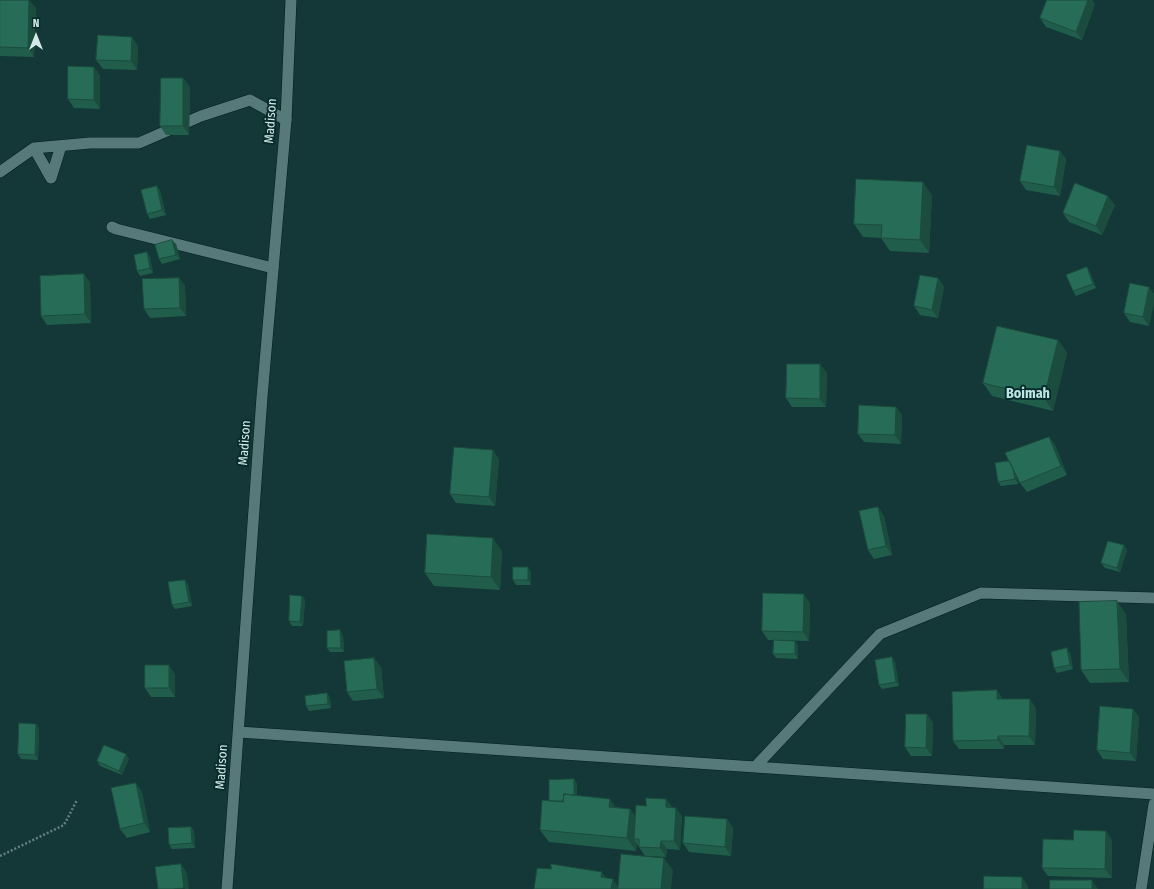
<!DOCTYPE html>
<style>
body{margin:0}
#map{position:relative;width:1154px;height:889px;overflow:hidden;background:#133837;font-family:"Fira Sans Condensed",sans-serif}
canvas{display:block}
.north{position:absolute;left:16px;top:16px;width:40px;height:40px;-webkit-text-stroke:3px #072d2d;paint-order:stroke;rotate:0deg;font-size:11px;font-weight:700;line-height:16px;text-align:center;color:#d5e9e8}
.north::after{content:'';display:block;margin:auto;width:14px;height:18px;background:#d5e9e8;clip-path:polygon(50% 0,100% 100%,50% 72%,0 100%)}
</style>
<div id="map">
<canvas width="1154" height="889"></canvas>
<div class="north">N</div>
</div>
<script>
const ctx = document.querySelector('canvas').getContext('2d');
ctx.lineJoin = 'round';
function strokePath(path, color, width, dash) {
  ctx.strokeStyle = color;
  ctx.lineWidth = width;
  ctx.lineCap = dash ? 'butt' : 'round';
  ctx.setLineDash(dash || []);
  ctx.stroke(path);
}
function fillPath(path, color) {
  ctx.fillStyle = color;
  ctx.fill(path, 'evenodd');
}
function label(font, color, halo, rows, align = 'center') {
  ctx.font = font + ' "Fira Sans Condensed",sans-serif';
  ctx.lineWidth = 4;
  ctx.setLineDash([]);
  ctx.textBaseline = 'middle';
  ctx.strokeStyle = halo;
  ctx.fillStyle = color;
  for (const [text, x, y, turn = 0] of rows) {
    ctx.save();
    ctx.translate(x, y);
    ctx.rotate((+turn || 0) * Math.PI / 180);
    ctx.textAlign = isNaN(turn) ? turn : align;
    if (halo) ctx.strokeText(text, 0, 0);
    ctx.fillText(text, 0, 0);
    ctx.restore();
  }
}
const path = new Path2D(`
 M0,856L64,825L77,800`);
const minor = new Path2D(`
 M34,148L51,178L61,146
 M0,172L34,148L90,143H139L201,116L250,100L286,120
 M112,227L116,229L273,268
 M239,732L1154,794
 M755,767L880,634L981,593L1154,598
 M1141,889L1154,804`);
const tertiary = new Path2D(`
 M227,889L262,397L286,120L291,0`);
const wall = new Path2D(`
 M0,0L36,8L34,57L0,56Z
 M1047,0H1092L1095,4L1082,40L1046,27L1040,18Z
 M138,46L137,70L103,69L96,60Z
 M100,75V109L74,108L68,99Z
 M183,78L190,87L189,135H166L160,126Z
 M1060,151L1066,159L1060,196L1026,190L1020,181Z
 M157,186L160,191L166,215L150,219L147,214Z
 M932,195L929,253L890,251L881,238L863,237L854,224Z
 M1115,205L1102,235L1069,222L1063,213Z
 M176,244L180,259L162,264L159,259Z
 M147,252L150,257L153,273L140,276L137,271Z
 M1087,267L1090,272L1096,288L1076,296L1073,291Z
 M84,274L90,283L91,323L47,325L41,316Z
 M179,278L185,286L186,316L150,318L144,309Z
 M938,278L944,287L938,318L920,315L914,306Z
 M1149,287L1154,294V303L1149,326L1130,322L1124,313Z
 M1058,340L1067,353L1053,411L992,396L983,383Z
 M827,373L826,407H792L786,398Z
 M896,407L902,415L901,444L864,442L858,434Z
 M1049,437L1055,445L1067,475L1027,492L1020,483L1016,475L1018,484L1001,486L998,482L1009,461Z
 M499,459L495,506L456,503L450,494Z
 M878,507L884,516L892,555L874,559L868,550Z
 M1124,545L1127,550L1120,572L1105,568L1101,563Z
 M502,551L500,590L434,586L425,573Z
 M528,567L531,572V585H516L513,580Z
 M188,584L192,606L175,609L172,605Z
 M302,596L305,600L303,626H292L289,621Z
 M810,603L809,641L768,640L762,631Z
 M1126,614L1129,682L1090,683L1081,670Z
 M343,635L344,652H330L327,648Z
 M795,641L798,646V659L776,658L773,654Z
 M1070,653L1073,669L1057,673L1054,668Z
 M892,657L895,662L899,686L882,689L879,685Z
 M381,667L384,698L353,701L347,692Z
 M175,674V697H151L145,688Z
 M327,693L330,698L331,708L309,711L306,706Z
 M1003,699L1036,708L1035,745H1004V749H959L953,741Z
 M1133,709L1139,717L1136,761L1103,759L1097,750Z
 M927,714L933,723L932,756H911L905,747Z
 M39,728L38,760L21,759L18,754Z
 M126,754L129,759L122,775L100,766L97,761Z
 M574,779L577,784V796L616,807L630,809L635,816L646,806L666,799L672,807L682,816L680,850L667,849L666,857L645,856L637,844L636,851L549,842L540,830L550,801Z
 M142,792L150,832L127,838L120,829Z
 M727,819L733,828L731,856L689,852L683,843Z
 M191,827L194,831L195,848L172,849L169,845Z
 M1112,840V878L1048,876L1042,868Z`);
const shadedWall = new Path2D(`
 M29,0L36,8L34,57L28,48Z
 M1088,0H1092L1095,4L1082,40L1076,32Z
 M132,37L138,46L137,70L131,61Z
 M94,67L100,75V109L94,100Z
 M183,78L190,87L189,135L183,126Z
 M1060,151L1066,159L1060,196L1054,187Z
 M923,182L932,195L929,253L920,240Z
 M157,186L160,191L166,215L162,210Z
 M1108,196L1115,205L1102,235L1096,226Z
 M172,240L176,244L180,259L176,255Z
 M147,252L150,257L153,273L150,268Z
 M1087,267L1090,272L1096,288L1093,284Z
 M84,274L90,283L91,323L85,314Z
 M179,278L185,286L186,316L180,308Z
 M938,278L944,287L938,318L932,310Z
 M1149,287L1154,294V303L1149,326L1143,317Z
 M1058,340L1067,353L1053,411L1044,398Z
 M820,364L827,373L826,407L820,399Z
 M896,407L902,415L901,444L895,435Z
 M1049,437L1055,445L1067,475L1061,466Z
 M493,450L499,459L495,506L489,497Z
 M1012,466L1016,470L1018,484L1015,479Z
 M878,507L884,516L892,555L886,546Z
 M493,538L502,551L500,590L491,577Z
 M1124,545L1127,550L1120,572L1117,568Z
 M528,567L531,572V585L528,580Z
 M185,580L188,584L192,606L189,602Z
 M804,594L810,603L809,641L803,632Z
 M302,596L305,600L303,626L300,622Z
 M1117,601L1126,614L1129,682L1120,669Z
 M340,630L343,635L344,652L341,648Z
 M795,641L798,646V659L795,654Z
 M1067,648L1070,653L1073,669L1070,665Z
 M892,657L895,662L899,686L896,682Z
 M374,658L381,667L384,698L377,689Z
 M169,665L175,674V697L169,688Z
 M997,690L1003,699H997Z
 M327,693L330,698L331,708L328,704Z
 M1030,699L1036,708L1035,745L1029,736Z
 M1133,709L1139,717L1136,761L1130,753Z
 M927,714L933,723L932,756L926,748Z
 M36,724L39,728L38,760L35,755Z
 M998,736L1004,745V749L998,740Z
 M126,754L129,759L122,775L119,771Z
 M574,779L577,784V805L574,800Z
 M136,783L142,792L150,832L144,823Z
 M610,799L619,812L609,807Z
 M666,799L672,808L666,807Z
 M676,808L682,816L680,850L674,841Z
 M630,809L639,822L634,839L637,844L636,851L627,838Z
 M727,819L733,828L731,856L725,847Z
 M191,827L194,831L195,848L192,843Z
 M1106,831L1112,840V878L1105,869Z
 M661,841L667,849L666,857L660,848Z
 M664,858L673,870L671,889H661Z
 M181,864L187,873L189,889H185L184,888Z
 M602,872L611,884L601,877Z
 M1022,877L1028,886V889H1022Z
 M613,879L620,889H611Z
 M1092,880L1098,889H1092Z`);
const building = new Path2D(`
 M0,0H29L28,48L0,47Z
 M1047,0H1088L1076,32L1040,18Z
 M98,35L132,37L131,61L96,60Z
 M68,66L94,67V100L68,99Z
 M161,78H183V126H160Z
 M1027,145L1060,151L1054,187L1020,181Z
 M856,179L923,182L920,240L881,238L882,225L854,224Z
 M1075,183L1108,196L1096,226L1063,213Z
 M157,186L162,210L147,214L141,190Z
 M172,240L176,255L159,259L155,245Z
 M147,252L150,268L137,271L134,255Z
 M1087,267L1093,284L1073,291L1066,275Z
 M84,274L85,314L41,316L40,276Z
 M920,275L938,278L932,310L914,306Z
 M179,278L180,308L144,309L142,279Z
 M1130,283L1149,287L1143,317L1124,313Z
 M997,326L1058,340L1044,398L983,383Z
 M787,364H820V399L786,398Z
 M859,405L896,407L895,435L858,434Z
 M1049,437L1061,466L1020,483L1005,453Z
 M454,447L493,450L489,497L450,494Z
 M1009,461L1013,468L1015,479L998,482L995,463Z
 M878,507L886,546L868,550L859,511Z
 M427,534L493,538L491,577L425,573Z
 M1108,541L1124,545L1117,568L1101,563Z
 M513,567H528V580H513Z
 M185,580L189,602L172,605L168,582Z
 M763,593L804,594L803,632L762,631Z
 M290,595L302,596L300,622L289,621Z
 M1117,601L1120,669L1081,670L1079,602Z
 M340,630L341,648H327V631Z
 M774,640L795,641V654H773Z
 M1067,648L1070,665L1054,668L1051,652Z
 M892,657L896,682L879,685L875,660Z
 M374,658L377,689L347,692L344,661Z
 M145,665H169V688H145Z
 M997,690V699H1030L1029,736H998V740L953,741L952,692Z
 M327,693L328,704L306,706L305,696Z
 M1100,706L1133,709L1130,753L1097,750Z
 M906,714H927L926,748L905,747Z
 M19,723L36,724L35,755L18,754Z
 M104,745L126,754L119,771L97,761Z
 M574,779V795L564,794L563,801H549V780Z
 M136,783L144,823L120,829L111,788Z
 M564,794L610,799L609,807L630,809L627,838L540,830L542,800L563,802Z
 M646,798L666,799V807L676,808L674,841H661L660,848L639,847V839H634L636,805L646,806Z
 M685,816L727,819L725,847L683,843Z
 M191,827L192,843L169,845L168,828Z
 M1074,830L1106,831L1105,869L1042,868L1043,839L1073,840Z
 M621,854L664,858L661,889H618Z
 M181,864L184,888L173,889H158L155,867Z
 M551,864L602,872L601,877L613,879L611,889H534L537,868L551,869Z
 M984,876L1022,877V889H984Z
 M1050,880H1092V889H1050Z`);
const streetNames = [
 ["Madison",271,121,-86],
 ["Madison",245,443,-86],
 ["Madison",222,767,-86]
];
const neighbourhoodNames = [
 ["Boimah",1028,394]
];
strokePath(minor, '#031e1d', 12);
strokePath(tertiary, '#031e1d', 12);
strokePath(path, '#62807f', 2.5, [2, 2]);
strokePath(minor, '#557a79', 11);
strokePath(tertiary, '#557a79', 11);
fillPath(wall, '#215d4b');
fillPath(shadedWall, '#1b4c3d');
fillPath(building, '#266c57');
strokePath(building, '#1b4c3d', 1);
label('13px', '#d5e9e8', '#072d2d', streetNames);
label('bold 14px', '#bde5e3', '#072d2d', neighbourhoodNames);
</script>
